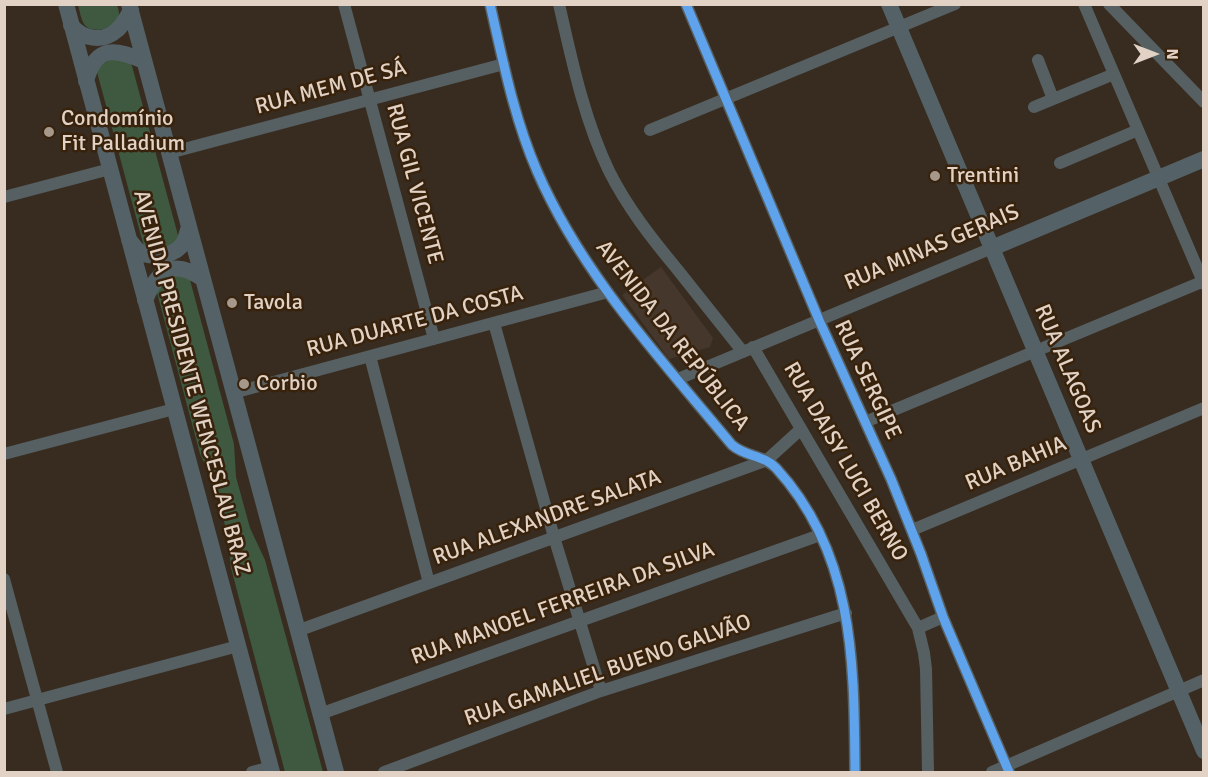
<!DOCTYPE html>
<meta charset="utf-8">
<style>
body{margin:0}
#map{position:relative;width:1208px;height:777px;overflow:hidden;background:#382c20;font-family:Signika,sans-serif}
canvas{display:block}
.frame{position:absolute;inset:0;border:6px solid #e1d2c5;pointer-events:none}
.north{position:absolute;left:1124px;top:24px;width:60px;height:60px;-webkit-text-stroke:4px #38220b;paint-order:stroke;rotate:90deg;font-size:16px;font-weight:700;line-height:24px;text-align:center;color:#e1d2c5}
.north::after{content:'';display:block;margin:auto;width:21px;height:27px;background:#e1d2c5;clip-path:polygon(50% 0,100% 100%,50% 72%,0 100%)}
</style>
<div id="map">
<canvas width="1208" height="777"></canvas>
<div class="frame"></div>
<div class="north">N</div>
</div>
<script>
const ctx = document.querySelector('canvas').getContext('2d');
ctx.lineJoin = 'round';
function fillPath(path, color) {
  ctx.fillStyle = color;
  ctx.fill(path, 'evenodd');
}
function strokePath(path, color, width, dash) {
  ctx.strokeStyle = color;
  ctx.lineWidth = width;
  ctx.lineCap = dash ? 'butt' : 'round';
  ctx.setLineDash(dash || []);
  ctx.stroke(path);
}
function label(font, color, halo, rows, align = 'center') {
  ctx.font = font + ' Signika,sans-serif';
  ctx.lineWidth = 5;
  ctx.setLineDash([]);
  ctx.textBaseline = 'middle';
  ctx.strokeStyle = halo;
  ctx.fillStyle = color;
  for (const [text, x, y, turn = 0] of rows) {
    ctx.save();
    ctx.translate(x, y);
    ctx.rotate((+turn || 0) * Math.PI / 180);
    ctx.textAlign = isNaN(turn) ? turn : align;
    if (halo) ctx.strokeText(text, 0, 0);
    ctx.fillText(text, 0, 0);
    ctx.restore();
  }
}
const education = new Path2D(`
 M661,267L713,338L710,347L669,359L622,295Z`);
const green = new Path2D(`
 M78,5H117C118,8 119,11 119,14C118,27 97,34 87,27C81,23 80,11 78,5Z
 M111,59L129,60L132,66L179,239L170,250L144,247L97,72L98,67Z
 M177,274L190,280L234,444L236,477L250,528L265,560L323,772H285L231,568L227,533L214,482L200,454L156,289L158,283Z`);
const street = new Path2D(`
 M344,4L434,339
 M490,4C503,61 514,118 537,171C582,275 661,359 732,445C746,457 764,455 776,468C855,554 854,664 855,772
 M559,4C572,61 584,119 609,171C627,207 652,239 677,269C699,297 721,324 743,352
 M686,4L819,320L891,479L921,554L943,617L1009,772
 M1084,4L1204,284
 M1109,4L1204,102
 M1038,60L1053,99
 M1034,107L1114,74
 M650,130L955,4
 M169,153L504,64
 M1060,163L1138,130
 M4,197L110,169
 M494,323L554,537L601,691
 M753,347L918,628L924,653L926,669L928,772
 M370,356L429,583
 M678,379L992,248
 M233,393L608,292
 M865,422L1204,281
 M4,454L174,409
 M912,530L1204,408
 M4,579L57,772
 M918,628L943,617
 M297,631L767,460L801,429
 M4,709L238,646
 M320,714L820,535
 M252,772L271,767
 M384,772L601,691L846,613
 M992,772L1204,680`);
const secondary = new Path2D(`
 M66,4L272,772
 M129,4L336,772
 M889,4L1204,751
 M71,25C82,39 103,43 117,30C123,25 127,17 131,10
 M86,81C96,44 116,49 144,61
 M129,240C132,243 136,249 139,251C153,260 176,256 184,242C186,238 187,232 189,227
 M992,248L1204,159
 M145,300C158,270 173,258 203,279`);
const cycleway = new Path2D(`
 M490,4C503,61 514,118 537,171C582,275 661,359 732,445C746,457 764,455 776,468C855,554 854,664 855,772
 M686,4L819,320L891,479L921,554L943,617L1009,772`);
const markers = [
 [49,132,6,"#a6988b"],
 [935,176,6,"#a6988b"],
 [232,303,6,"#a6988b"],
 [244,384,6,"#a6988b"]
];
const streetNames = [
 ["RUA MEM DE SÁ",331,88,-15],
 ["RUA GIL VICENTE",414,184,75],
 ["RUA MINAS GERAIS",932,248,-23],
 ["RUA DUARTE DA COSTA",415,322,-15],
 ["AVENIDA DA REPÚBLICA",672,336,52],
 ["RUA ALAGOAS",1067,369,67],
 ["RUA SERGIPE",867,380,65],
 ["AVENIDA PRESIDENTE WENCESLAU BRAZ",191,383,75],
 ["RUA DAISY LUCI BERNO",845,462,60],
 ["RUA BAHIA",1016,464,-23],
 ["RUA ALEXANDRE SALATA",547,518,-20],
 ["RUA MANOEL FERREIRA DA SILVA",563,604,-20],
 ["RUA GAMALIEL BUENO GALVÃO",608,671,-19]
];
const poiNames = [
 ["Condomínio",61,119],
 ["Fit Palladium",61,144],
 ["Trentini",947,176],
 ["Tavola",244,303],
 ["Corbio",256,384]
];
fillPath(education, '#46372c');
fillPath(green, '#3e593f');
strokePath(street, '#566062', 12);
strokePath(secondary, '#546267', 16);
strokePath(cycleway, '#60a3ed', 9);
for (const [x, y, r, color] of markers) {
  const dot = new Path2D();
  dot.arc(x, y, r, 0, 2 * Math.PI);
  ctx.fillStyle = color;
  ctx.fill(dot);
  strokePath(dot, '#38220b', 2);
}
label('22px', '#e1d2c5', '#38220b', streetNames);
label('22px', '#e1d2c5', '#38220b', poiNames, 'left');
</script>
